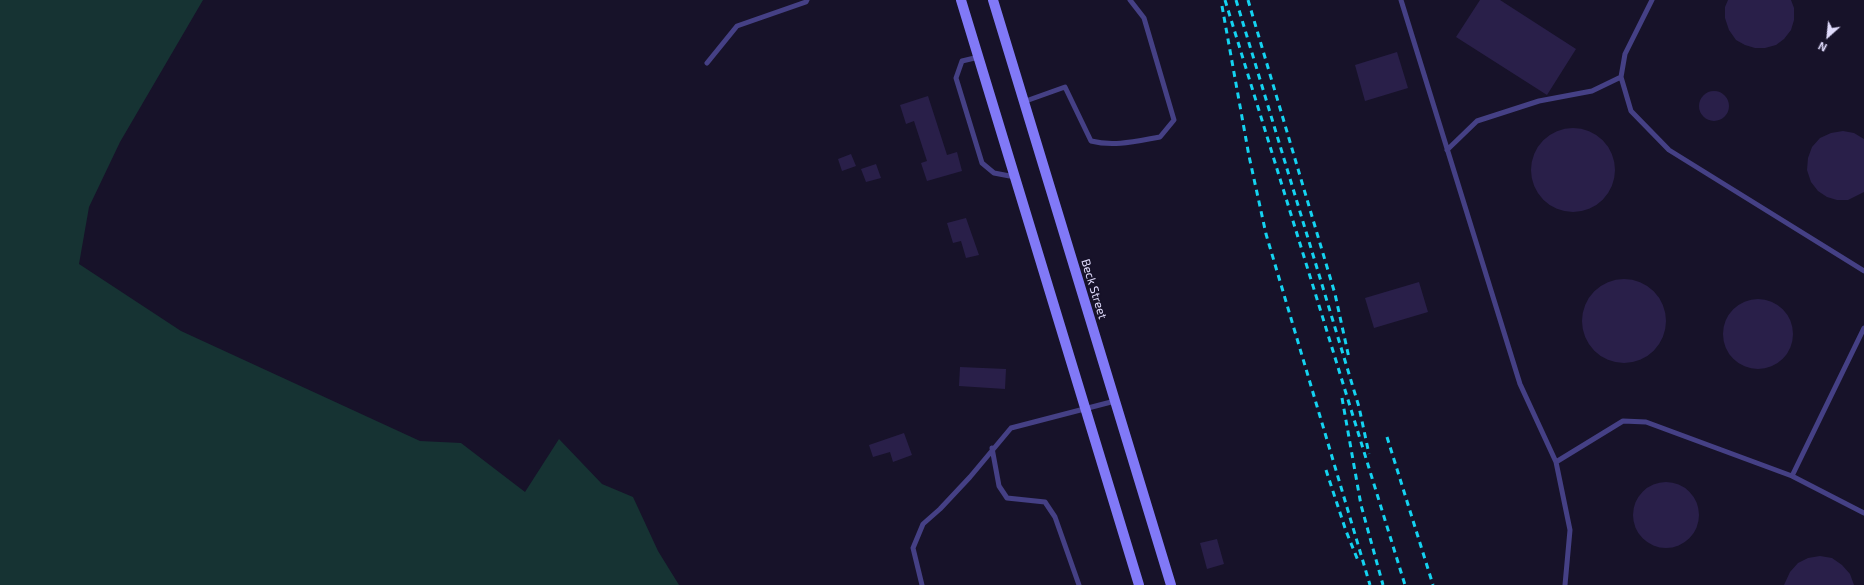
<!DOCTYPE html>
<style>
body{margin:0}
#map{position:relative;width:1864px;height:585px;overflow:hidden;background:#171229;font-family:"Exo 2",sans-serif}
canvas{display:block}
.north{position:absolute;left:1808px;top:16px;width:40px;height:40px;-webkit-text-stroke:3px #171229;paint-order:stroke;rotate:207deg;font-size:11px;font-weight:700;line-height:16px;text-align:center;color:#e1dcfd}
.north::after{content:'';display:block;margin:auto;width:14px;height:18px;background:#e1dcfd;clip-path:polygon(50% 0,100% 100%,50% 72%,0 100%)}
</style>
<div id="map">
<canvas width="1864" height="585"></canvas>
<div class="north">N</div>
</div>
<script>
const ctx = document.querySelector('canvas').getContext('2d');
ctx.lineJoin = 'round';
function fillPath(path, color) {
  ctx.fillStyle = color;
  ctx.fill(path, 'evenodd');
}
function strokePath(path, color, width, dash) {
  ctx.strokeStyle = color;
  ctx.lineWidth = width;
  ctx.lineCap = dash ? 'butt' : 'round';
  ctx.setLineDash(dash || []);
  ctx.stroke(path);
}
function label(font, color, halo, rows, align = 'center') {
  ctx.font = font + ' "Exo 2",sans-serif';
  ctx.lineWidth = 3.5;
  ctx.setLineDash([]);
  ctx.textBaseline = 'middle';
  ctx.strokeStyle = halo;
  ctx.fillStyle = color;
  for (const [text, x, y, turn = 0] of rows) {
    ctx.save();
    ctx.translate(x, y);
    ctx.rotate((+turn || 0) * Math.PI / 180);
    ctx.textAlign = isNaN(turn) ? turn : align;
    if (halo) ctx.strokeText(text, 0, 0);
    ctx.fillText(text, 0, 0);
    ctx.restore();
  }
}
const green = new Path2D(`
 M0,0H203L120,142L89,207L79,264L181,331L420,441L461,443L525,492L559,439L602,484L633,497L658,551L679,585H0Z`);
const building = new Path2D(`
 M1480,0H1500L1576,49L1547,95L1456,37Z
 M1728,0H1791L1794,8V20L1791,30L1784,39L1776,45L1765,48H1755L1745,45L1736,40L1729,30L1725,18V7Z
 M1397,52L1408,88L1365,101L1355,65Z
 M1699 106a15 15 0 1 1 30 0a15 15 0 1 1-30 0Z
 M928,96L947,155L957,152L962,171L927,181L921,163L927,161L914,121L906,124L900,105Z
 M1531 170a42 42 0 1 1 84 0a42 42 0 1 1-84 0Z
 M1843,131L1854,133L1864,139V192L1848,200H1837L1827,197L1818,191L1811,182L1807,170L1808,158L1812,147L1820,138L1831,133Z
 M851,154L856,166L842,171L838,159Z
 M876,164L881,178L866,182L861,169Z
 M966,218L979,255L966,258L961,241L953,243L947,223Z
 M1582 321a42 42 0 1 1 84 0a42 42 0 1 1-84 0Z
 M1419,282L1428,312L1374,328L1365,298Z
 M1723 334a35 35 0 1 1 70 0a35 35 0 1 1-70 0Z
 M960,367L1006,369L1005,389L959,386Z
 M904,433L912,455L893,462L890,452L873,457L869,445Z
 M1633 515a33 33 0 1 1 66 0a33 33 0 1 1-66 0Z
 M1217,539L1224,564L1207,569L1200,543Z
 M1820,556L1832,558L1842,565L1850,574L1854,585H1784L1790,572L1798,563L1808,558Z`);
const lane = new Path2D(`
 M1401,0L1520,384L1556,462L1570,530L1565,585
 M1652,0L1625,54L1621,77L1631,111L1669,150L1864,271
 M979,57L962,61L956,78L982,163L994,173L1015,177
 M707,63L737,26L806,2L807,0
 M1023,102L1065,87L1091,141C1114,147 1137,141 1160,137L1174,120L1144,18L1130,0
 M1447,150L1477,121L1539,101L1592,91L1621,77
 M992,448L999,486L1007,498L1045,502L1055,517L1079,585
 M1556,462L1623,421L1646,422L1792,476L1864,513
 M1792,476L1864,328
 M922,585L913,548L923,524L940,509L970,477L1011,428L1115,401`);
const secondary = new Path2D(`
 M961,0L1139,585
 M993,0L1171,585`);
const rail = new Path2D(`
 M1225,0L1405,585
 M1236,0L1359,407L1369,454
 M1248,0L1335,294L1349,358
 M1222,6L1249,156L1266,234L1370,585
 M1342,398L1361,505L1383,585
 M1387,437L1433,585
 M1326,470L1346,531L1359,563`);
const streetNames = [
 ["Beck Street",1094,289,73]
];
fillPath(green, '#163333');
fillPath(building, '#291f49');
strokePath(lane, '#454085', 5);
strokePath(secondary, '#8179f7', 10);
strokePath(rail, '#14d3f1', 3, [6, 5]);
label('12px', '#e1dcfd', '#171229', streetNames);
</script>
